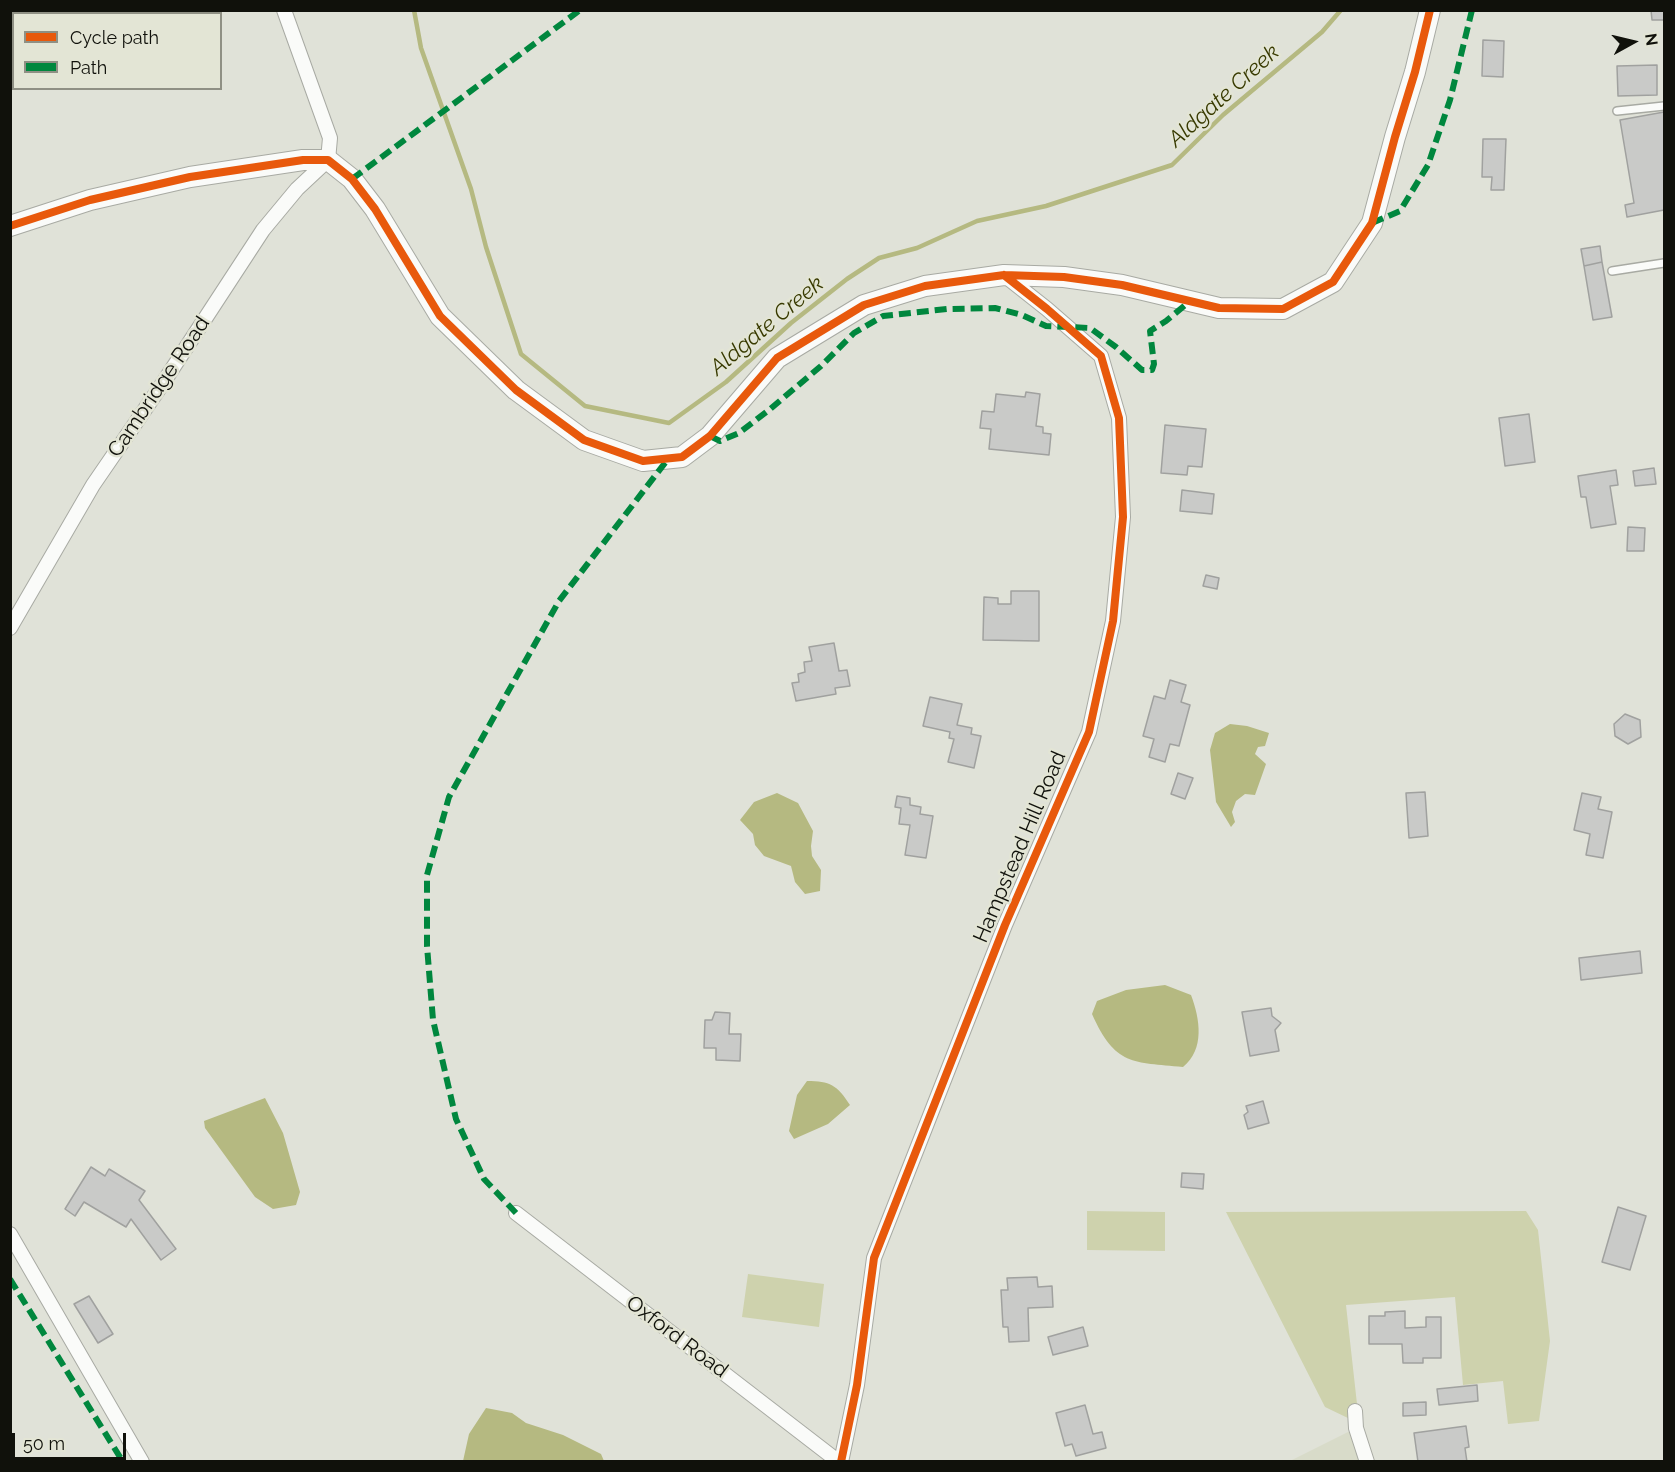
<!DOCTYPE html>
<style>
body{margin:0}
#map{position:relative;width:1675px;height:1472px;overflow:hidden;background:#e0e2d8;font-family:Raleway,sans-serif}
canvas{display:block}
.frame{position:absolute;inset:0;border:12px solid #10110b;pointer-events:none}
.legend{position:absolute;left:12px;top:12px;width:210px;height:78px;box-sizing:border-box;background:#e3e5d5;border:2px solid #8f9084;margin:0;padding:8px 10px;list-style:none;font-size:18px;color:#10110b}
.legend li{display:flex;align-items:center;gap:12px;height:30px}
.legend b{width:30px;border:2px solid #8f9084}
.north{position:absolute;left:1603px;top:12px;width:60px;height:60px;-webkit-text-stroke:4px #e3e5d5;paint-order:stroke;rotate:82deg;font-size:16px;font-weight:700;line-height:24px;text-align:center;color:#10110b}
.north::after{content:'';display:block;margin:auto;width:21px;height:27px;background:#10110b;clip-path:polygon(50% 0,100% 100%,50% 72%,0 100%)}
.scale{position:absolute;left:12px;top:1433px;width:114px;height:27px;box-sizing:border-box;border:3px solid #10110b;border-top:0;padding-left:8px;font-size:18px;line-height:21px;white-space:nowrap;color:#10110b;-webkit-text-stroke:4px #e3e5d5;paint-order:stroke}
</style>
<div id="map">
<canvas width="1675" height="1472"></canvas>
<div class="frame"></div>
<ul class="legend">
<li><b style="height:8px;background:#e8590c"></b>Cycle path</li>
<li><b style="height:8px;background:#00873e"></b>Path</li>
</ul>
<div class="north">N</div>
<div class="scale">50 m</div>
</div>
<script>
const ctx = document.querySelector('canvas').getContext('2d');
ctx.lineJoin = 'round';
function fillPath(path, color) {
  ctx.fillStyle = color;
  ctx.fill(path, 'evenodd');
}
function strokePath(path, color, width, dash) {
  ctx.strokeStyle = color;
  ctx.lineWidth = width;
  ctx.lineCap = dash ? 'butt' : 'round';
  ctx.setLineDash(dash || []);
  ctx.stroke(path);
}
function label(font, color, halo, rows, align = 'center') {
  ctx.font = font + ' Raleway,sans-serif';
  ctx.lineWidth = 5;
  ctx.setLineDash([]);
  ctx.textBaseline = 'middle';
  ctx.strokeStyle = halo;
  ctx.fillStyle = color;
  for (const [text, x, y, turn = 0] of rows) {
    ctx.save();
    ctx.translate(x, y);
    ctx.rotate((+turn || 0) * Math.PI / 180);
    ctx.textAlign = isNaN(turn) ? turn : align;
    if (halo) ctx.strokeText(text, 0, 0);
    ctx.fillText(text, 0, 0);
    ctx.restore();
  }
}
const built = new Path2D(`
 M1356,1428L1367,1462H1288Z`);
const green = new Path2D(`
 M1087,1211L1165,1212V1251L1087,1250Z
 M1526,1211L1538,1230L1550,1341L1539,1421L1508,1424L1503,1381L1463,1385L1455,1297L1346,1305L1361,1440L1350,1419L1325,1407L1226,1212Z
 M748,1274L824,1284L819,1327L742,1317Z`);
const water = new Path2D(`
 M1230,724L1247,726L1269,733L1265,746L1258,747L1255,754L1266,764L1255,795L1245,794L1236,801L1232,812L1235,822L1231,827L1216,802L1210,750L1215,733Z
 M777,793L798,803L813,831L811,846L812,856L821,870L820,891L805,894L795,882L791,866L764,856L755,845L753,834L740,820L754,802Z
 M1165,985L1191,995C1200,1019 1205,1049 1183,1067C1133,1062 1115,1066 1092,1014L1097,1001L1126,990Z
 M807,1081C830,1081 837,1085 850,1105L828,1124L794,1139L789,1131L797,1095Z
 M265,1098L283,1133L300,1192L296,1205L273,1209L255,1197L205,1128L204,1121Z
 M486,1408L512,1413L526,1423L563,1435L601,1454L604,1461H463L469,1434Z`);
const stream = new Path2D(`
 M414,10L421,48L471,189L486,247L521,354L585,406L669,423L726,382L791,323L847,279L879,258L917,248L977,221L1046,206L1172,165L1223,115L1322,32L1341,10`);
const building = new Path2D(`
 M1651,10H1664V20H1652Z
 M1483,40L1504,41L1503,77L1482,76Z
 M1657,65V95L1618,96L1617,66Z
 M1664,112V210L1627,217L1625,205L1634,203L1620,120Z
 M1483,139H1506L1504,190H1491L1492,177H1482Z
 M1600,246L1602,262L1584,266L1581,249Z
 M1602,262L1612,317L1593,320L1584,266Z
 M1026,392L1040,394L1036,426L1043,427V433L1051,434L1049,455L989,449L991,429L980,428L982,411L994,412L996,394L1025,397Z
 M1529,414L1535,462L1505,466L1499,418Z
 M1165,425L1206,429L1202,467L1188,466L1187,475L1161,473Z
 M1654,468L1656,484L1635,486L1633,471Z
 M1616,470L1618,485L1610,486L1616,524L1591,528L1586,497H1581L1578,476Z
 M1182,490L1214,494L1212,514L1180,511Z
 M1628,527L1645,528L1644,551H1627Z
 M1206,575L1219,578L1217,589L1203,586Z
 M1011,591H1039V641L983,640L984,597L998,598V604H1011Z
 M834,643L839,671L847,670L850,686L835,688L836,694L796,701L792,683L799,682L798,674L805,672L804,662L812,661L809,647Z
 M1170,680L1186,685L1181,702L1190,705L1179,746L1170,744L1165,762L1149,757L1154,739L1143,736L1154,696L1165,699Z
 M930,697L962,704L957,725L972,728L971,734L981,736L974,768L948,762L954,739L949,738L950,732L923,726Z
 M1625,714L1640,720L1641,737L1628,744L1615,736L1614,724Z
 M1178,773L1193,778L1185,799L1171,794Z
 M1425,792L1428,836L1409,838L1406,793Z
 M1582,793L1601,797L1598,809L1612,812L1603,858L1586,855L1590,834L1574,830Z
 M897,796L910,798V805L921,807L920,814L933,816L926,858L905,855L910,825L899,824L901,808L895,807Z
 M1640,951L1642,973L1581,980L1579,958Z
 M1271,1008L1272,1016L1281,1023L1275,1030L1279,1051L1250,1056L1242,1012Z
 M715,1012L730,1013L729,1034H741L740,1061L716,1060V1048H704L705,1020H712Z
 M1263,1101L1269,1123L1248,1129L1244,1115L1248,1112L1246,1106Z
 M91,1167L105,1176L109,1169L145,1191L139,1200L176,1249L161,1260L131,1219L126,1227L84,1202L75,1216L65,1209Z
 M1182,1173L1204,1174L1203,1189L1181,1187Z
 M1618,1207L1646,1216L1630,1270L1602,1262Z
 M1037,1277L1038,1287L1052,1286L1053,1307L1028,1308L1029,1341L1009,1342L1008,1327H1003L1001,1290H1008L1007,1278Z
 M89,1296L113,1334L98,1343L74,1304Z
 M1405,1311V1328L1426,1327V1317H1441V1358H1423V1363H1403L1402,1344H1369V1316H1385V1312Z
 M1083,1327L1088,1346L1053,1355L1048,1337Z
 M1477,1385L1478,1401L1439,1405L1437,1389Z
 M1426,1402V1415L1403,1416V1403Z
 M1085,1405L1093,1434L1102,1432L1106,1448L1076,1456L1072,1444L1065,1446L1056,1413Z
 M1466,1426L1469,1447L1465,1448L1467,1462H1418L1414,1433Z`);
const lane = new Path2D(`
 M1617,111L1664,106
 M1612,271L1664,263`);
const street = new Path2D(`
 M10,628L93,485L163,383L263,230L297,189L328,160L330,138L284,10
 M516,1213L839,1462
 M10,1234L142,1462
 M1355,1411L1356,1428L1367,1462
 M841,1462L857,1385L874,1258L1005,925L1089,732L1113,621L1123,517L1119,418L1101,356L1047,309L1004,275`);
const secondary = new Path2D(`
 M10,226L90,200L190,177L303,160H328L352,179L375,209L440,316L516,390L584,440L643,461L682,457L710,436L777,358L864,305L925,286L1004,275L1064,277L1122,285L1219,308L1283,309L1333,282L1372,223L1395,137L1415,72L1430,10`);
const quiet = new Path2D(`
 M352,179L580,10
 M1372,223L1400,211L1428,165L1450,100L1472,10
 M710,436L720,441L739,433L769,410L821,366L854,333L883,316L947,309L995,308L1022,315L1046,326L1090,328L1116,347L1142,370H1152L1154,364L1150,331L1166,321L1190,301
 M516,1213L484,1179L456,1119L433,1020L427,946V875L449,797L559,601L668,459
 M10,1279L123,1462`);
const cycleway = new Path2D(`
 M10,226L90,200L190,177L303,160H328L352,179L375,209L440,316L516,390L584,440L643,461L682,457L710,436L777,358L864,305L925,286L1004,275L1064,277L1122,285L1219,308L1283,309L1333,282L1372,223L1395,137L1415,72L1430,10
 M841,1462L857,1385L874,1258L1005,925L1089,732L1113,621L1123,517L1119,418L1101,356L1047,309L1004,275`);
const streetNames = [
 ["Cambridge Road",159,387,-56],
 ["Hampstead Hill Road",1020,847,-67],
 ["Oxford Road",677,1337,37]
];
const waterNames = [
 ["Aldgate Creek",1224,96,-42],
 ["Aldgate Creek",767,326,-40]
];
fillPath(built, '#d8dbc9');
fillPath(green, '#ced2ad');
fillPath(water, '#b5b981');
strokePath(stream, '#b5b981', 4.5);
fillPath(building, '#c9cac8');
strokePath(building, '#a0a19f', 1.5);
strokePath(lane, '#a8aaa3', 10);
strokePath(street, '#a8aaa3', 16);
strokePath(secondary, '#a8aaa3', 22);
strokePath(lane, '#fafbf9', 7);
strokePath(street, '#fafbf9', 14);
strokePath(secondary, '#fafbf9', 20);
strokePath(quiet, '#00873e', 6, [12, 6]);
strokePath(cycleway, '#e8590c', 8);
label('21px', '#10110b', '#e3e5d5', streetNames);
label('italic 22px', '#383a00', '#e3e5d5', waterNames);
</script>
